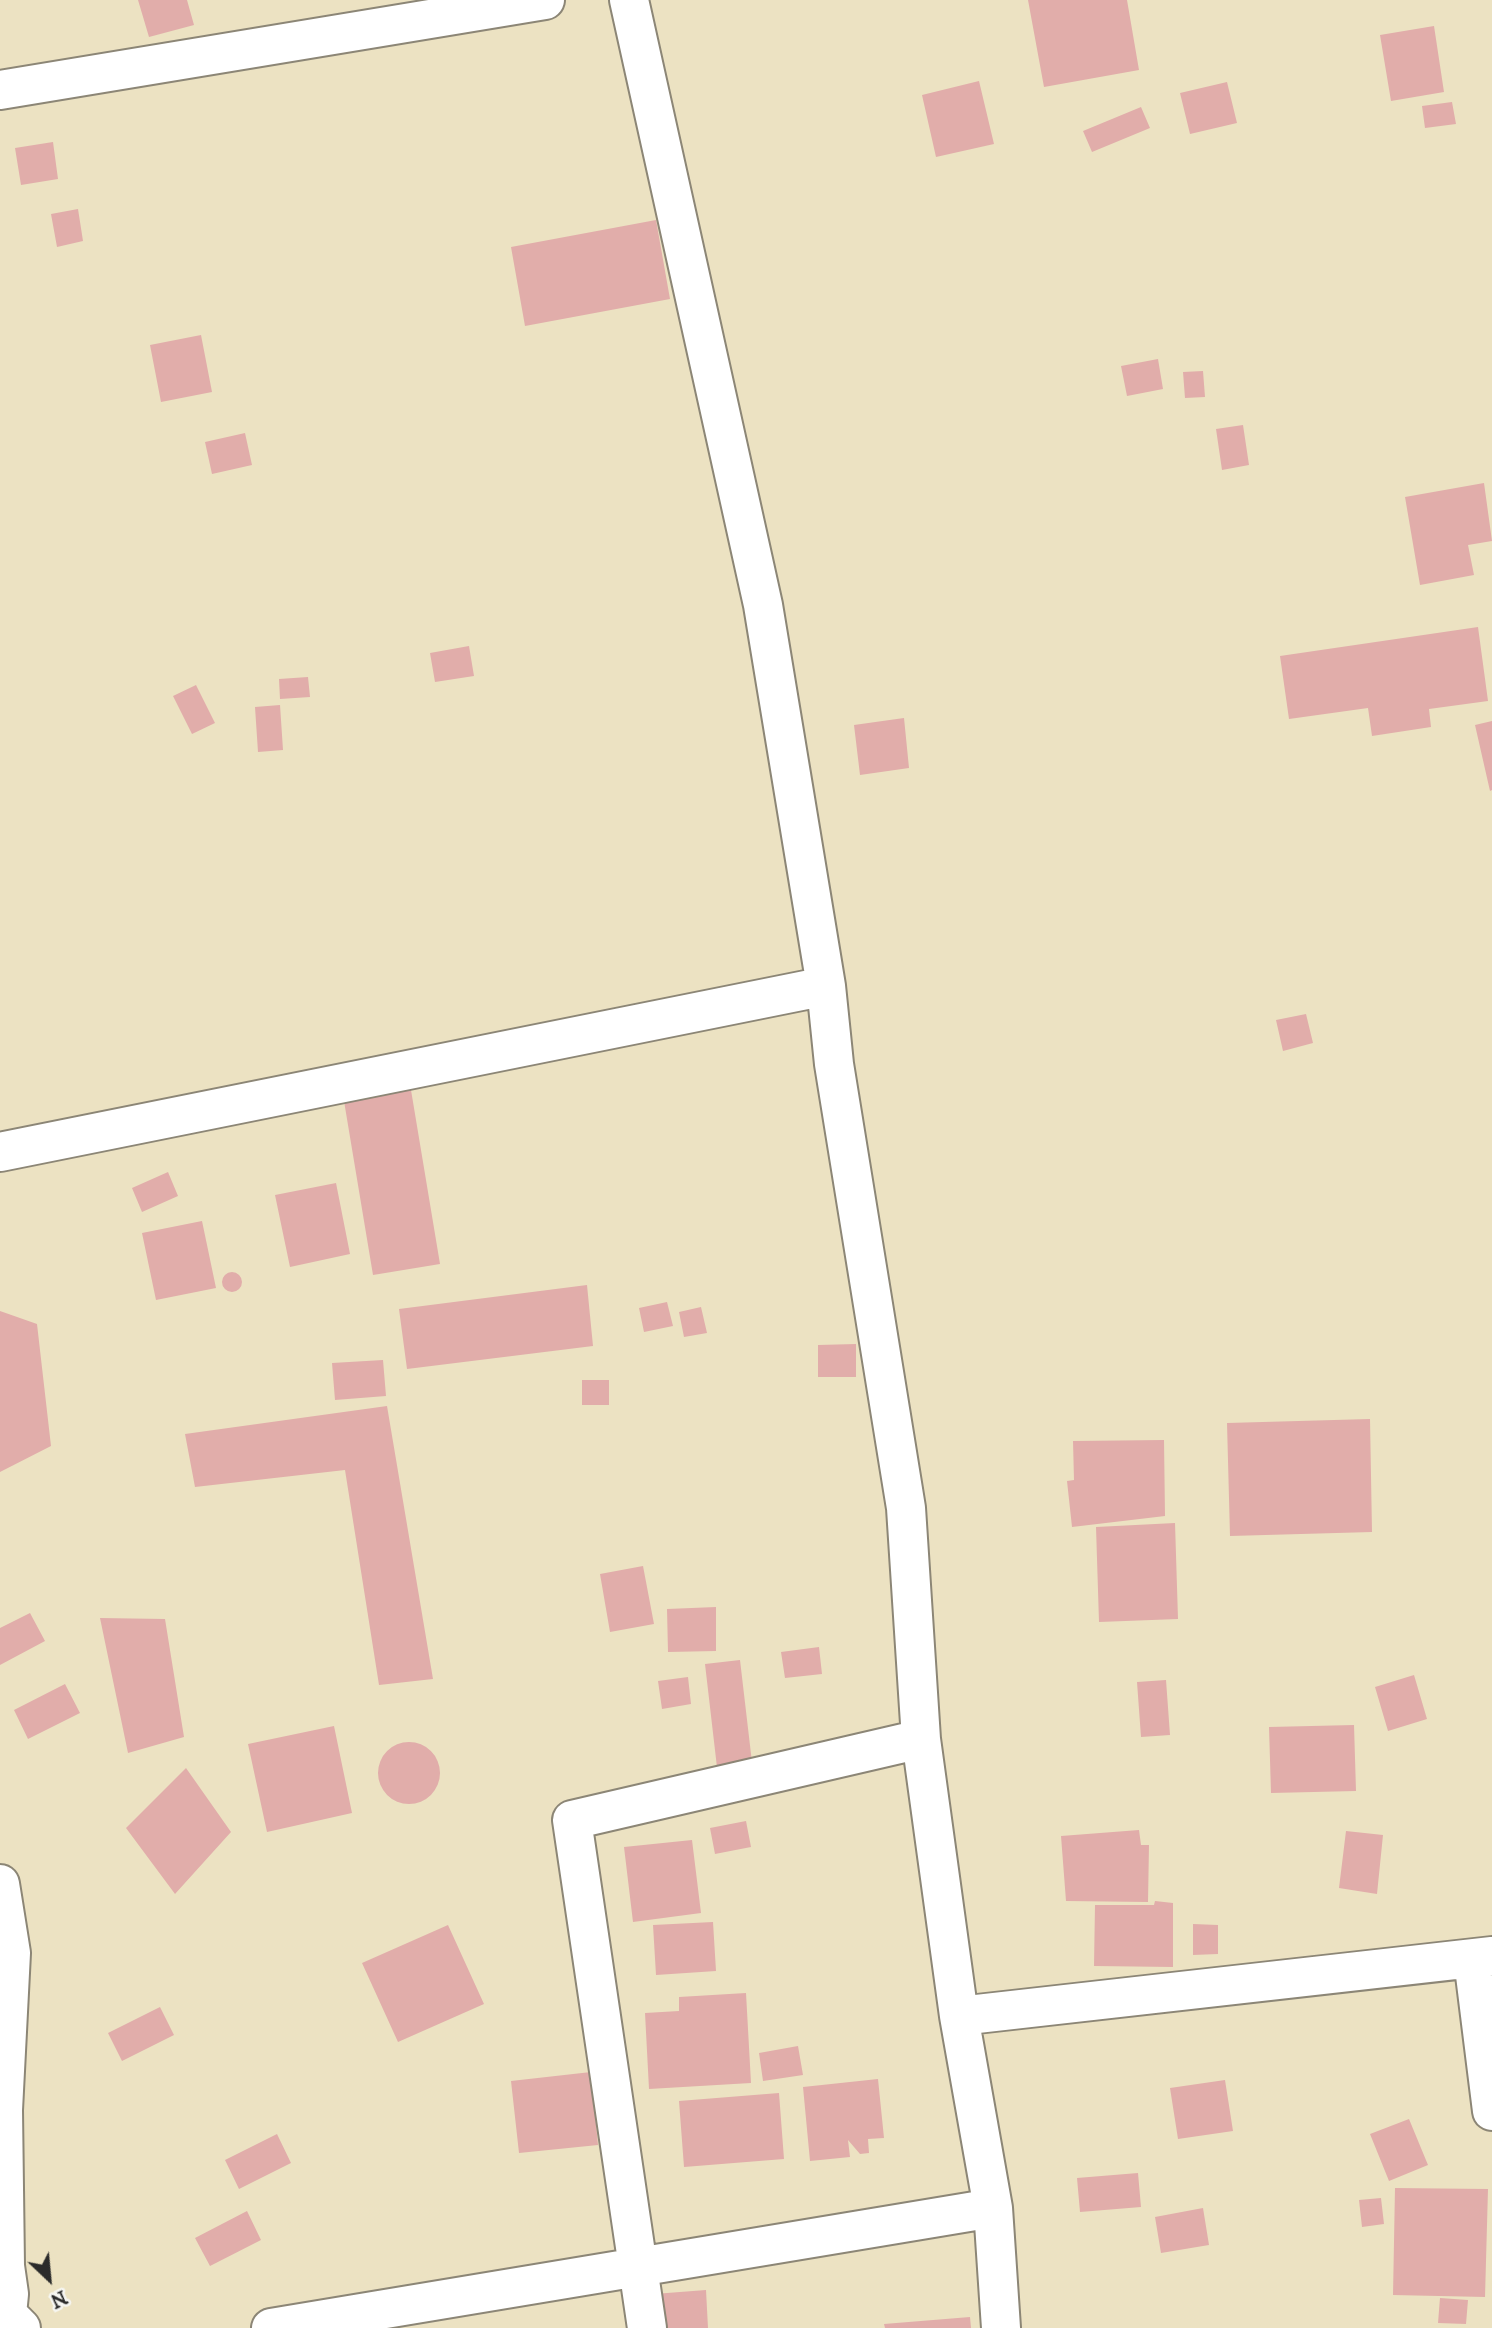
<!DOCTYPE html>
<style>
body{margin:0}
#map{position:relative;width:1492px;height:2328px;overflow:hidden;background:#ece2c2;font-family:"IM FELL DW Pica",serif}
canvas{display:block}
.north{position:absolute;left:14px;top:2244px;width:70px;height:70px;-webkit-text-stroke:5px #f6f6f2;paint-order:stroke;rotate:154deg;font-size:19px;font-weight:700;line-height:28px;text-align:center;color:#2b2b2b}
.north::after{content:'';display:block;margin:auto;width:24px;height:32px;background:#2b2b2b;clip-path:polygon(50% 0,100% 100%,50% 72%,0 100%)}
</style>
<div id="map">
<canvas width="1492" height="2328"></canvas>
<div class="north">N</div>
</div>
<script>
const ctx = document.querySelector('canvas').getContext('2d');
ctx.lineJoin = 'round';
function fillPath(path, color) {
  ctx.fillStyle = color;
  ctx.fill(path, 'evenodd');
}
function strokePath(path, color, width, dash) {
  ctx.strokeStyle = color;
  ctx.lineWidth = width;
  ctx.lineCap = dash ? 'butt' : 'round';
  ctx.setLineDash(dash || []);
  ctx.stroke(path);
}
const building = new Path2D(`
 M138,0H187L194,25L149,37Z
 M1028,0H1127L1139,70L1044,87Z
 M1434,26L1444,92L1391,101L1380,35Z
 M979,81L994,144L936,157L922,95Z
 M1227,82L1237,123L1190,134L1180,93Z
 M1452,102L1456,124L1425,128L1422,106Z
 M1141,107L1150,128L1092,152L1083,131Z
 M53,142L58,179L21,185L15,148Z
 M78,209L83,241L57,247L51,214Z
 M656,220L670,299L525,326L511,247Z
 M201,335L212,392L161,402L150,345Z
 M1158,359L1163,389L1127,396L1121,366Z
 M1203,371L1205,397L1185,398L1183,372Z
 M1243,425L1249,465L1222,470L1216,429Z
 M245,433L252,465L212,474L205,442Z
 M1484,483L1492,541L1468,545L1474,575L1420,585L1405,497Z
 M1478,627L1488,701L1429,709L1431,727L1372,736L1368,708L1289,719L1280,656Z
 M469,646L474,676L435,682L430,653Z
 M308,677L310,697L280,699L279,679Z
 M196,685L215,723L192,734L173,696Z
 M280,705L283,750L258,752L255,707Z
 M904,718L909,768L860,775L854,725Z
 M1492,721V790L1490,791L1475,725Z
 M1306,1014L1313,1043L1283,1051L1276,1020Z
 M409,1078L440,1264L373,1275L342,1089Z
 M168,1172L178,1196L142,1212L132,1188Z
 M336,1183L350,1254L290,1267L275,1195Z
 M202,1221L216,1288L156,1300L142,1233Z
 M222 1282a10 10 0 1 1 20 0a10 10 0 1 1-20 0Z
 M587,1285L593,1346L407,1369L399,1309Z
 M667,1302L673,1326L644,1332L639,1308Z
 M701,1307L707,1333L684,1337L679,1312Z
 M0,1311L37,1324L51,1446L0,1472Z
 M856,1344V1377H818V1345Z
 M383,1360L386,1396L335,1400L332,1363Z
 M582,1380H609V1405H582Z
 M387,1406L433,1679L379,1685L345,1470L195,1487L185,1434Z
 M1370,1419L1372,1532L1230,1536L1227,1423Z
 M1164,1440L1165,1516L1072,1527L1067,1481L1074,1480L1073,1441Z
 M1175,1523L1178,1619L1099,1622L1096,1527Z
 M643,1566L654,1624L610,1632L600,1574Z
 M716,1607V1651L668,1652L667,1609Z
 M30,1613L45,1641L0,1665V1628Z
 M100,1618L165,1619L184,1737L128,1753Z
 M819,1647L822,1674L785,1678L781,1652Z
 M740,1660L753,1771L718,1776L705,1664Z
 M1414,1675L1427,1719L1388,1731L1375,1687Z
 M688,1677L691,1704L662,1709L658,1681Z
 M1166,1680L1170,1735L1141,1737L1137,1682Z
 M65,1684L80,1713L28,1739L14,1710Z
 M1354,1725L1356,1791L1271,1793L1269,1727Z
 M334,1726L352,1813L267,1832L248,1744Z
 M378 1773a31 31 0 1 1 62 0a31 31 0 1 1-62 0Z
 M186,1768L231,1832L175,1894L126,1828Z
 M746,1821L751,1847L715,1854L710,1828Z
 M1139,1830L1141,1845H1149L1148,1902L1066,1901L1061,1836Z
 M1346,1831L1383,1835L1377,1894L1339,1888Z
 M692,1840L701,1913L633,1922L624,1847Z
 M1155,1901L1173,1903V1967L1094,1966L1095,1905H1154Z
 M713,1922L716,1971L656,1975L653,1925Z
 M1193,1924L1218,1925V1954L1193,1955Z
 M448,1925L484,2004L398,2042L362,1963Z
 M746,1993L751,2083L649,2089L645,2013L679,2011V1997Z
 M160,2007L174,2035L122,2061L108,2033Z
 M798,2046L803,2075L763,2081L759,2053Z
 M591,2072L598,2145L519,2153L511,2081Z
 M878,2079L884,2138L868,2139L869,2153L860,2154L848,2140L850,2157L810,2161L803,2087Z
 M1225,2080L1233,2131L1178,2139L1170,2088Z
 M779,2093L784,2159L684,2167L679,2101Z
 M1409,2119L1428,2165L1389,2181L1370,2134Z
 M277,2134L291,2163L239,2189L225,2160Z
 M1138,2173L1141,2207L1080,2212L1077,2178Z
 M1395,2188L1488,2189L1485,2297L1393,2295Z
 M1381,2198L1384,2224L1362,2227L1359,2200Z
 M1203,2208L1209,2245L1161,2253L1155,2217Z
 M247,2211L261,2240L210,2266L195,2238Z
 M706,2290L708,2328H656L654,2294Z
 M1440,2298L1468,2300L1466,2324L1438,2323Z
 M970,2317L971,2328H885L884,2324Z`);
const street = new Path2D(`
 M629,0L763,605L826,986L834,1064L906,1508L921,1739L959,2016L993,2208L1001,2328
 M0,90L545,0
 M0,1152L826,986
 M0,1884L11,1953L3,2110L5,2266L9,2294L7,2314L21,2328
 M1473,1959L1492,2111
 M959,2016L1492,1956
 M271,2328L993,2208
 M647,2328L572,1820L921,1739`);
fillPath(building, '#e1adaa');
strokePath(street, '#8c8676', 42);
strokePath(street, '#fff', 38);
</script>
